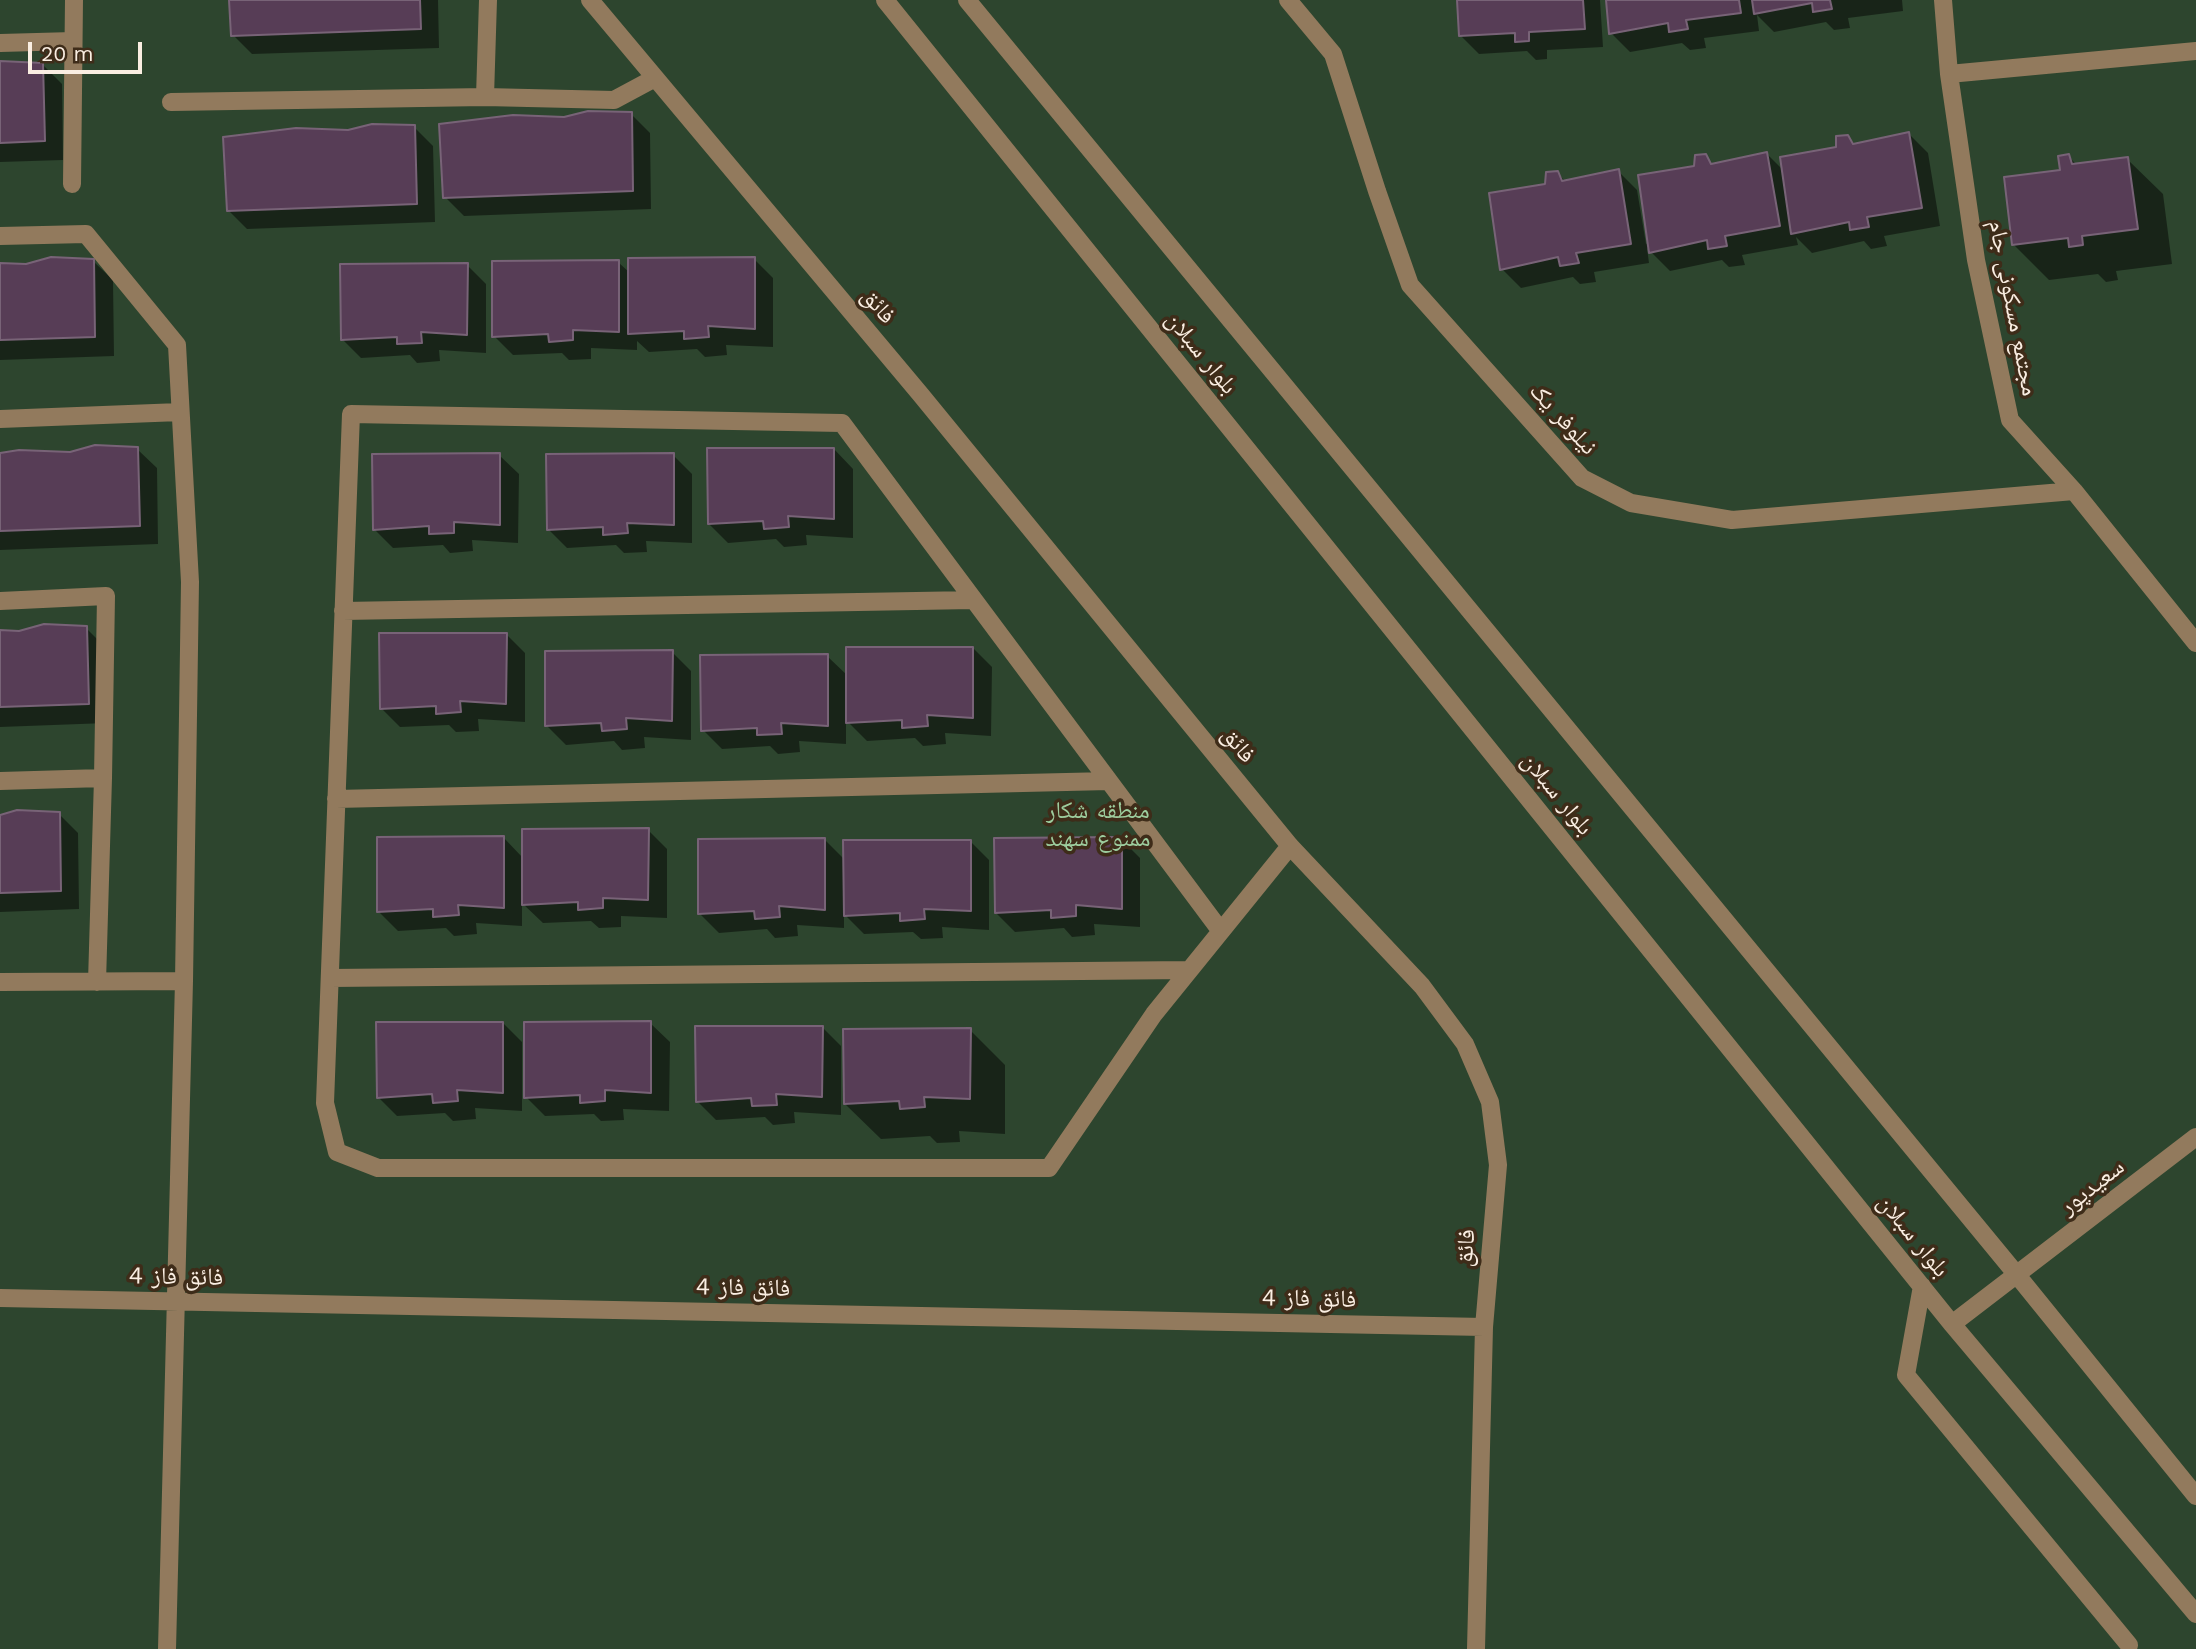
<!DOCTYPE html>
<meta charset="utf-8">
<style>
body{margin:0}
#map{position:relative;width:2196px;height:1649px;overflow:hidden;background:#3e2c19;font-family:"Work Sans",sans-serif}
canvas{display:block}
.scale{position:absolute;left:28px;top:42px;width:114px;height:32px;box-sizing:border-box;border:4px solid #faeee2;border-top:0;padding-left:9px;font-size:21px;line-height:24px;white-space:nowrap;color:#faeee2;-webkit-text-stroke:5px #3e2c19;paint-order:stroke}
</style>
<div id="map">
<canvas width="2196" height="1649"></canvas>
<div class="scale">20 m</div>
</div>
<script>
const ctx = document.querySelector('canvas').getContext('2d');
ctx.lineJoin = 'round';
function fillPath(path, color) {
  ctx.fillStyle = color;
  ctx.fill(path, 'evenodd');
}
function strokePath(path, color, width, dash) {
  ctx.strokeStyle = color;
  ctx.lineWidth = width;
  ctx.lineCap = dash ? 'butt' : 'round';
  ctx.setLineDash(dash || []);
  ctx.stroke(path);
}
function label(font, color, halo, rows, align = 'center') {
  ctx.font = font + ' "Work Sans","Noto Naskh Arabic",sans-serif';
  ctx.lineWidth = 7;
  ctx.setLineDash([]);
  ctx.textBaseline = 'middle';
  ctx.strokeStyle = halo;
  ctx.fillStyle = color;
  for (const [text, x, y, turn = 0] of rows) {
    ctx.save();
    ctx.translate(x, y);
    ctx.rotate((+turn || 0) * Math.PI / 180);
    ctx.textAlign = isNaN(turn) ? turn : align;
    if (halo) ctx.strokeText(text, 0, 0);
    ctx.fillText(text, 0, 0);
    ctx.restore();
  }
}
const green = new Path2D(`
 M0,0H2196V1649H0Z`);
const shadow = new Path2D(`
 M231,0H438L439,48L252,54L233,35Z
 M1458,0H1600L1603,47L1547,50V59L1536,60L1527,51L1479,54L1460,35Z
 M1607,0H1902L1903,11L1848,18L1850,28L1834,30L1826,22L1774,32L1757,15L1759,31L1704,38L1706,48L1690,50L1682,43L1630,52L1611,33Z
 M0,63L43,65L62,84L63,160L0,162Z
 M631,114L650,133L651,209L464,216L445,197L564,119Z
 M414,127L433,146L435,222L247,229L228,210L348,132Z
 M1909,134L1928,153L1940,226L1884,236L1887,246L1871,249L1864,241L1812,253L1796,237L1798,245L1742,255L1745,265L1729,267L1722,260L1670,271L1647,248L1649,263L1594,272L1596,282L1580,284L1573,277L1521,288L1502,269L1547,185L1557,173L1566,182L1618,171L1637,190L1646,244L1649,243L1705,156L1714,165L1767,154L1783,170L1838,149L1847,136L1856,145Z
 M2068,156L2077,165L2127,159L2163,194L2172,264L2116,271L2118,280L2106,282L2098,274L2049,280L2014,245L2062,171Z
 M754,259L773,278V347L726,345L727,355L705,357L697,349L649,352L637,341V350L591,348V359L569,360L562,353L513,355L494,336L618,262L630,273Z
 M93,261L113,280L114,356L0,360V264L27,266Z
 M467,265L486,284V353L439,350L440,361L417,363L410,355L361,358L342,339Z
 M137,449L157,468L158,544L0,550V454H71Z
 M834,449L853,469V538L806,535L807,545L784,547L776,539L728,543L709,524Z
 M499,455L519,474L518,543L472,540L473,551L450,553L443,545L393,548L374,529Z
 M673,455L692,474V543L646,541L647,552L624,553L616,545L567,548L548,529Z
 M86,628L105,647L107,723L0,727V632Z
 M506,634L525,653V722L478,719L479,731L456,732L449,725L400,727L381,708Z
 M973,648L992,667L991,736L945,733L946,744L923,746L915,738L867,741L846,720V744L799,741L800,752L778,754L770,746L722,749L703,730L827,656L848,676Z
 M672,652L691,671V740L644,737L645,748L622,750L614,741L566,745L547,726Z
 M59,814L78,833L79,909L0,912V817Z
 M648,830L667,849V918L621,916V927L599,928L591,921L543,923L522,903V926L476,923L477,934L454,936L446,928L398,931L379,912L504,838L523,858Z
 M1121,839L1140,858V927L1094,924L1095,935L1072,937L1064,928L1015,932L996,913Z
 M825,840L845,860L970,841L989,860V930L942,927L943,938L921,939L913,932L864,934L844,914V928L797,925L798,936L775,938L767,929L719,933L700,914Z
 M503,1023L522,1042V1111L475,1108L476,1119L453,1121L445,1113L397,1116L378,1097Z
 M650,1023L670,1042L669,1111L623,1109L624,1120L601,1121L594,1114L545,1116L526,1097Z
 M822,1027L841,1046V1115L794,1112L795,1123L773,1125L765,1117L716,1120L697,1101Z
 M970,1030L1005,1065V1134L959,1131L960,1142L937,1143L930,1136L881,1139L845,1104Z`);
const building = new Path2D(`
 M229,0H420L421,29L231,36Z
 M1457,0H1583L1585,29L1529,32V41L1515,42V33L1459,36Z
 M1606,0H1739L1741,13L1686,20L1688,29L1669,32L1668,23L1609,34Z
 M1752,0H1830L1832,9L1813,12L1812,3L1754,14Z
 M0,61L43,63L45,141L0,143Z
 M588,111L632,112L633,191L443,198L439,124L513,115L564,117Z
 M372,124L415,125L417,204L227,211L223,137L296,128L348,130Z
 M1909,132L1922,208L1867,217L1869,227L1850,230L1849,222L1791,234L1780,157L1836,147V136L1848,135L1853,144Z
 M1767,152L1780,226L1725,236L1727,246L1708,249L1707,240L1649,253L1638,175L1694,166L1695,155L1706,154L1711,164Z
 M2069,154L2072,164L2128,157L2138,229L2082,236L2083,245L2069,247L2068,238L2012,245L2004,177L2060,170L2058,156Z
 M1619,169L1631,244L1576,253L1579,263L1560,266L1558,257L1500,270L1489,193L1545,184L1546,172L1558,171L1562,181Z
 M51,257L94,259L95,337L0,340V263L26,264Z
 M755,257V329L708,326L709,337L684,339V331L628,334V258Z
 M619,260V332L573,330V340L549,342L548,334L492,337V261Z
 M468,263L467,335L421,332L422,343L397,344V337L341,340L340,264Z
 M95,445L138,447L140,526L0,531V453L19,450L70,452Z
 M707,448H834V519L788,516L789,527L764,529L763,521L708,524Z
 M500,453V525L454,522V533L429,534V526L373,530L372,454Z
 M674,453V525L627,523L628,533L603,535V527L547,530L546,454Z
 M44,624L87,626L89,704L0,707V630L19,631Z
 M379,633H507L506,704L460,701L461,712L436,714V706L380,709Z
 M846,647H973V718L927,715L928,726L902,728V720L846,723Z
 M673,650L672,721L626,718L627,729L602,731L601,723L545,726V651Z
 M828,654V726L781,723L782,734L757,735V728L701,731L700,655Z
 M17,810L60,812L61,891L0,893V815Z
 M649,828L648,900L603,898V908L578,910V902L522,905V829Z
 M504,836V908L458,905L459,915L433,917V909L377,912V837Z
 M1122,837V909L1076,905V916L1051,918V910L995,913L994,838Z
 M825,838V910L779,906L780,917L755,919L754,911L698,914V839Z
 M843,840H971V911L924,909L925,919L900,921V913L844,916Z
 M651,1021V1093L605,1090V1101L580,1103V1095L524,1098V1022Z
 M376,1022H503V1093L457,1090L458,1101L433,1103L432,1094L377,1098Z
 M695,1026H823L822,1097L776,1094L777,1105L752,1106L751,1098L696,1102Z
 M971,1028L970,1099L924,1097L925,1107L900,1109L899,1101L844,1104L843,1029Z`);
const minor = new Path2D(`
 M590,0L921,395L1290,846L1422,986L1465,1044L1490,1102L1498,1165L1484,1327L1476,1649
 M885,0L1952,1324L2196,1614
 M967,0L2017,1275L2196,1496
 M1288,0L1333,54L1377,191L1410,285L1582,478L1631,503L1732,520L2074,491
 M1943,0L1949,74L1976,260L2010,420L2074,491L2196,643
 M0,43L73,41
 M1949,74L2196,51
 M485,97L488,0
 M171,102L485,97L614,100L655,78
 M72,184L74,0
 M0,236L86,234L177,345L190,582L184,981L167,1649
 M0,419L180,412
 M0,601L106,596L103,778L97,982
 M343,611L973,600
 M0,781L103,778
 M336,799L1109,781
 M1220,930L842,423L351,414L325,1103L337,1152L378,1168H1049L1154,1014L1290,846
 M330,978L1189,970
 M0,982L184,981
 M1922,1286L1906,1375L2129,1645
 M0,1298L1484,1327
 M1952,1324L2196,1137`);
const streetNames = [
 ["فائق",878,306,50],
 ["مجتمع مسکونی جام",2013,308,79],
 ["بلوار سبلان",1201,353,51],
 ["نیلوفر یک",1563,419,48],
 ["فائق",1238,745,51],
 ["بلوار سبلان",1557,794,51],
 ["سعیدپور",2092,1187,-38],
 ["بلوار سبلان",1913,1236,51],
 ["فائق",1466,1248,-85],
 ["فائق فاز 4",176,1277,1],
 ["فائق فاز 4",743,1288,1],
 ["فائق فاز 4",1309,1299,1]
];
const parkNames = [
 ["منطقه شکار",1098,811],
 ["ممنوع سهند",1098,839]
];
fillPath(green, '#2d452e');
fillPath(shadow, '#0007');
fillPath(building, '#573d56');
strokePath(building, '#786377', 2);
strokePath(minor, '#927a5d', 18);
label('24px', '#faeee2', '#3e2c19', streetNames);
label('24px', '#9dcd9e', '#3e2c19', parkNames);
</script>
